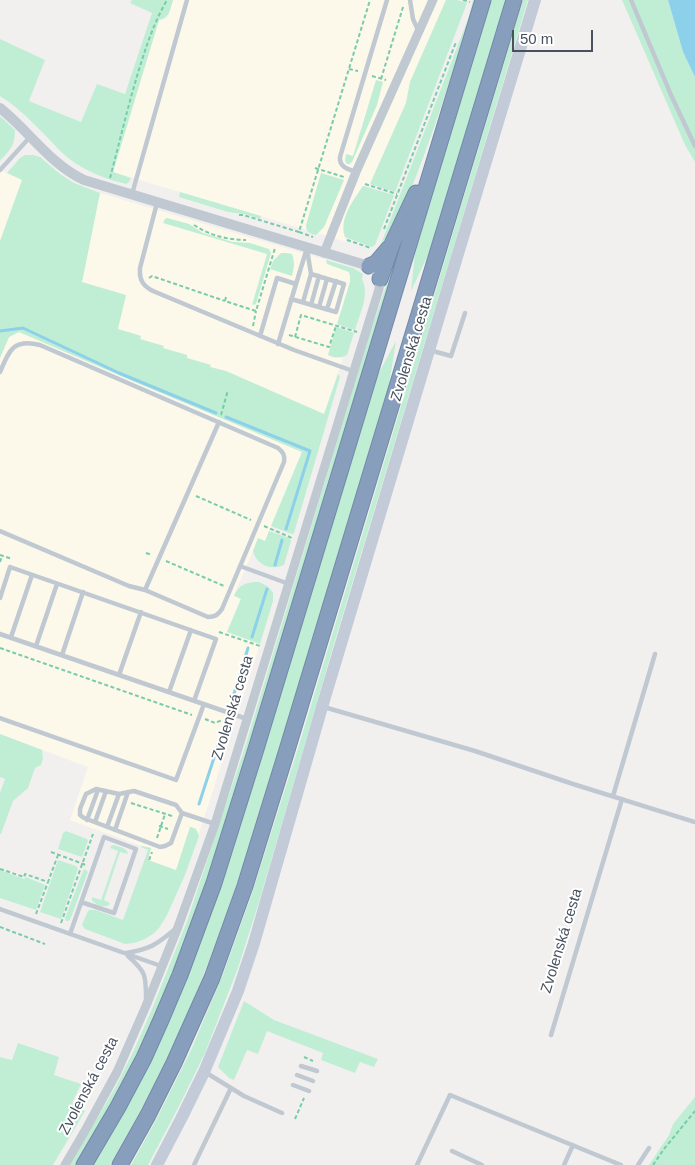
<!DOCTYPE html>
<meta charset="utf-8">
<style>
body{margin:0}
#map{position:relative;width:695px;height:1165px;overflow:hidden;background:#f2f0ef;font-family:Arial,sans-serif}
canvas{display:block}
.scale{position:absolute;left:512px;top:30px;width:81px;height:22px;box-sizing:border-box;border:2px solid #48515d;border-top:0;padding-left:6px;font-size:15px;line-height:18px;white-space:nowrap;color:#48515d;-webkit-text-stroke:4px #fff;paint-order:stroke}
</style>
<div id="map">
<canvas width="695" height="1165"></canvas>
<div class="scale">50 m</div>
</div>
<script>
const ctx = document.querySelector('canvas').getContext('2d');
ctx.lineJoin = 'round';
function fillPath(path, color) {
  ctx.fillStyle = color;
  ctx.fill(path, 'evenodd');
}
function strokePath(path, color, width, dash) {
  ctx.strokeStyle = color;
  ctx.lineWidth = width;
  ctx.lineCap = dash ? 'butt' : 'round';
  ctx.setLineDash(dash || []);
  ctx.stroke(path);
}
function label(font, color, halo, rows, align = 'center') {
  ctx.font = font + ' Arial,sans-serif';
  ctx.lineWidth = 4;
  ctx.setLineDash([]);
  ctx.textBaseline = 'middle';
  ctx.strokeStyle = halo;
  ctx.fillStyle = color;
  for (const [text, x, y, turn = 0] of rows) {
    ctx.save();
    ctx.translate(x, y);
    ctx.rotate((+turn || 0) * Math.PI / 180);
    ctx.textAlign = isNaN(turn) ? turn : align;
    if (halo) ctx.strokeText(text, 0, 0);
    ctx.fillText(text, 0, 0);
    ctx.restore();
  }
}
const commercial = new Path2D(`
 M173,0H446L410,82L406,103L370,184L363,186L352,202L344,219L343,232L347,242L113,172L159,20L165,19L168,16Z
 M0,170L23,180L0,241Z
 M100,193L326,260L328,264L348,271L350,276V282L328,355L333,358H343L324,414L226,371L210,367V365L186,358L187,355L163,348V346L140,339V335L117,329L82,282Z
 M19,331L135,382L302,452L265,541L258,539L234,595L241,598L227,632L260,644L209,803L185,875L146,861L150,849L70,820L88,767L0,734V358L9,337Z`);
const green = new Path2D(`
 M132,0H173C170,9 170,18 159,20L113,172L131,178L129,182L126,184C109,180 90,173 75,163C60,153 49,138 36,126C25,115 13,104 0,96V39L45,60L29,101L81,122L97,84L125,94L152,13L130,3Z
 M446,0H457L467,3L395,192L370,184L406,103L410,82Z
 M473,0H475C457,59 439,117 417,174C407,198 397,230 379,249L468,19Z
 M490,0H506L429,253L411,291L416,244Z
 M523,0H528L333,647L260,899L238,968L205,1053L178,1108L148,1165H131L157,1118L192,1048L223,974L251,896L299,745Z
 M622,0H668L683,52L695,77V162L685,145Z
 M376,80L383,82L377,105L352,162L350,164H347L345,161L346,154L353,156Z
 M0,116L15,130C15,146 10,150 0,161Z
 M25,155H33L40,157L60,174L74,183L100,193L82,282L126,295L118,329L141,336L140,339L164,346L163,348L187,355V358L211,365L210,367L226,371L324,414L338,374L340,377L294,533L292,534L271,526L302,452L135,382L19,332L9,337L0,358V241L22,180L7,173L20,158Z
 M321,173L344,180L324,227L316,235C310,234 306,232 306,225Z
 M363,186L394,195L375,245L372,247L345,237C339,218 353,201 363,186Z
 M180,192L261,216L260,219L244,214L228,212L179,197Z
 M167,218L189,224L203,233L233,242L250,243L269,249L271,253L256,304L252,305L267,254L163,223L165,219Z
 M405,229C363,373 319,516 276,660C240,778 207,897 158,1010C135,1064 106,1115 76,1165H70L116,1086L134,1050L152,1009L187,921L244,750L365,348Z
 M281,253H286L292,254C295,262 294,268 292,276L270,269L273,261Z
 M326,260L353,268L363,274L362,279C370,295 360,313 355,330L337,324L350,282V276L349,272L327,264Z
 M336,327L354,333L347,355C341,358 335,358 328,355Z
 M396,341L389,385C358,489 326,593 295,697C262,806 230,916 185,1020C163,1070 137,1118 110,1165H93L155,1050L172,1013L190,969L375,380Z
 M269,531L289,538L291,541L284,565C270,571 257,565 253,551L258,538L265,541Z
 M259,582L267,586L273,592V601L260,644L227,632L241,599L234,596C239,584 247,582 259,582Z
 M0,734L42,750L43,758L41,765L35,768L28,788L13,801L1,834H0V793L5,779L0,777Z
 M183,824L196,829L199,836L185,875L167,915L159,928L153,934L145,939L134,943L125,944L85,929L82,925L87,913L89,910H96L123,920L148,850L141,847L142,846L151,848L148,860L176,870L190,827Z
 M66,831L87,839L88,841L82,857L58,849L63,833Z
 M114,845C120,847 127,848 128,854L120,852L104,900L110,903L109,905C104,908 95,905 92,900V897L101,900L118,851L110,848L111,846Z
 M58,860L76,866L78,869L61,919L40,912Z
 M85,869L88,872L70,920L68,921H66L65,918L83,871Z
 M0,870L24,879L26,877L45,885L36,910L0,898Z
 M244,1001L274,1020L378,1059L374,1067L360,1062L355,1073L321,1060L323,1053L267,1031L258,1054L247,1050L234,1080L229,1078L218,1067Z
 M18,1043L59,1057L54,1075L81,1084L72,1103L85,1111L53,1165H0V1057L12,1060Z
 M695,1097V1165H649L669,1135L673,1124Z`);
const water = new Path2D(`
 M668,0H695V77L683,52Z`);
const stream = new Path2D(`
 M0,331L23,328L119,373L216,413
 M226,417L310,451L286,529
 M275,565L282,540
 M252,637L267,589
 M233,697L248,648
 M199,804L224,727`);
const path = new Path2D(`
 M463,0L470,2
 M349,69L358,71
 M372,76L386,80
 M381,79L403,7
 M315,168L344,177
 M110,178C119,144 127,110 137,76C145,50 153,24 167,0
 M365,184L397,194
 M239,215H243L299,232L370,0
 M194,225C209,235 227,240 246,240
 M384,229L456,42
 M299,232L313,237
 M347,240L371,248
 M149,278L152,276L225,301
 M226,297L225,301L256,311L275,248
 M253,326L256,311
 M289,335L329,347L336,326
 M295,337L301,315L357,332
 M221,415L228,390
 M196,496L251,520
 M264,526L292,538
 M146,553L152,555
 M0,555L12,559
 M166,561L224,586
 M0,562L2,556
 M219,632L260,646
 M0,648L192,715
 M205,719L215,723L222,720
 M131,803L172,816
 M159,826L168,829
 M157,838L165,814
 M51,852L86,865
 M149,860L152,852
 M0,869L24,877L25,874L48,882L58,855
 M36,914L48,882
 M61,923L93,834
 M0,927L45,944
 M304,1057L313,1061
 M295,1119L304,1098
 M653,1165L664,1149L695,1111`);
const service = new Path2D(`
 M410,0L413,19L418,30
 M631,0L671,95L695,146
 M0,170L30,137
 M356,172C348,169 339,167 340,157L387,0
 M132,194L187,0
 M157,203L140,268C139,280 143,286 153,291L294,350L353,371
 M291,299L336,312L344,284L311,274
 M303,302L311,274L307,249
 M311,305L319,276
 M319,307L327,279
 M327,309L336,281
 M260,336L277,278L296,284
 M278,344L296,284L307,248
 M429,350L451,356L465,313
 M0,372C9,351 13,338 40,345L278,448C283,452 285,455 284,462L222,609C218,615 215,617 208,617L145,590L129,586L0,531
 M240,566L289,584
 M145,590L219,422
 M0,598L10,567L216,639L194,701
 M0,634L247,719
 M11,637L32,575
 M36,646L57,584
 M62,655L83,592
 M119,675L141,612
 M169,692L191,630
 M324,707L475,751L573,784L695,822
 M0,718L176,780L204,704
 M613,796L655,654
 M182,813L171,843L165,846L160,847L84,818L80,815V809L86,794L96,789L119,794L134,791L176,805L182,813L215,824
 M87,820L98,790
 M95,822L106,791
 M107,827L119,794
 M115,830L128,792
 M0,909L161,966
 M70,934L104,837L136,849L114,913L81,902
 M126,953C150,949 156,945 174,930
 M128,956C146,972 146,975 146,999
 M551,1035L622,799
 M301,1066L317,1071
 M205,1072L244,1096L282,1113
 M297,1075L313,1081
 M293,1085L309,1091
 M452,1151L482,1165
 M194,1165L231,1088
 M417,1165L450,1095L621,1165
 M564,1165L573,1145
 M638,1165L649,1148`);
const minor = new Path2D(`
 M324,253L356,172L433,0
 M65,1165L86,1129L117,1072L146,1006L178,927L215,824L379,289L380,279`);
const tertiary = new Path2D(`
 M0,108C29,131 50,164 84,180L369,266L373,269`);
const secondary = new Path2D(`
 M157,1165L182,1117L204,1072L238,991L254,943L322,707L457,257L535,0`);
const motorway = new Path2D(`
 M369,266L376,263L388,249
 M380,279L393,242L416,193
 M84,1165L118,1107L144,1058L161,1020L180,975L214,883L256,749L483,0
 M120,1165L148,1115L174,1063L212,978L245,886L287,750L514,0`);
const streetNames = [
 ["Zvolenská cesta",412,349,-73],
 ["Zvolenská cesta",233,708,-73],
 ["Zvolenská cesta",562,941,-73],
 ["Zvolenská cesta",89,1086,-62]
];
fillPath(commercial, '#fcf8ea');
fillPath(green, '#bfeed5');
fillPath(water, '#8dd0ea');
strokePath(stream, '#8dd0ea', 3);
strokePath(motorway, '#7389a9', 17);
strokePath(path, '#78cca9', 2, [4, 2.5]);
strokePath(service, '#c0c9d1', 4.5);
strokePath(minor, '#c0c9d1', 9);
strokePath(tertiary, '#c0c9d1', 10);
strokePath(secondary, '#c3cbd8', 12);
strokePath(motorway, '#889ebd', 15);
label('15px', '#48515d', '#fff', streetNames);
</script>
